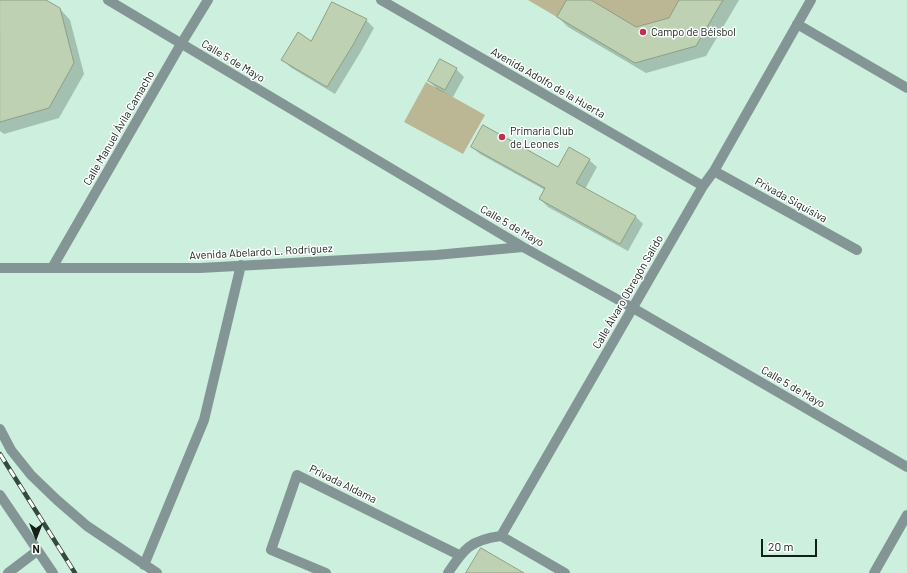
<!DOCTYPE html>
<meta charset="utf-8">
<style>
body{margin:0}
#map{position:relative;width:907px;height:573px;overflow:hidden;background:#ccf0dd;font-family:Barlow,sans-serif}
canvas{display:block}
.north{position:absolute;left:16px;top:517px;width:40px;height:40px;-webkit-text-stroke:3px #fff;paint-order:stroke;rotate:180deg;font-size:11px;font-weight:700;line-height:16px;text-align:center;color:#122019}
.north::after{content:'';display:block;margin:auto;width:14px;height:18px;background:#122019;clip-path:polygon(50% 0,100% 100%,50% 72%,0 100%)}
.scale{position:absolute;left:761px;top:539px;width:56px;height:18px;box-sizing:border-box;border:2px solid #122019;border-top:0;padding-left:5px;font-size:12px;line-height:14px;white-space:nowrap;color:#122019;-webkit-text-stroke:3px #fff;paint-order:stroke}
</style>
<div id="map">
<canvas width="907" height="573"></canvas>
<div class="north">N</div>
<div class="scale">20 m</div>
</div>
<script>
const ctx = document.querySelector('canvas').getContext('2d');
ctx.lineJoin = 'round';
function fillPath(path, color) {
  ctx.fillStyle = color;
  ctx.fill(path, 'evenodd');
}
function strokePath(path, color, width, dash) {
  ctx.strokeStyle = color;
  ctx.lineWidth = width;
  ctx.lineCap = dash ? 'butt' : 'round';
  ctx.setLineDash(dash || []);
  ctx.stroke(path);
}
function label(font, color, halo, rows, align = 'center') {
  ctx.font = font + ' Barlow,sans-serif';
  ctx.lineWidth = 3;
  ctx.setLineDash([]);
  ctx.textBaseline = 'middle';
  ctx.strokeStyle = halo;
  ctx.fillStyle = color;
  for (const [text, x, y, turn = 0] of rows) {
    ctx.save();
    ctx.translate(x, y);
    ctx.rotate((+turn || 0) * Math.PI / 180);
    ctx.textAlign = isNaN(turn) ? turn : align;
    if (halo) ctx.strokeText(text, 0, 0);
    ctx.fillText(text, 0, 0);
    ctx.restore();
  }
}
const green = new Path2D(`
 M528,0H723L696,46L635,63Z
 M426,82L485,115L463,154L404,122Z`);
const shadow = new Path2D(`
 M0,0H44L60,9L70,20L84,74L59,118L4,134L0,131Z
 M569,0H589L636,28L670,19L681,0H739L706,56L646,73L568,27L558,17Z
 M366,20L374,28L360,53L335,94L290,67L283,59L312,42Z
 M456,69L464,77L453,97L437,89L429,81Z
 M472,147L558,168L589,160L597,167L585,189L635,216L643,224L628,251L548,207L540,199L545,190L480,154Z`);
const building = new Path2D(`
 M0,0H46L60,8L74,63L49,108L0,122Z
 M567,0H591L636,27L669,18L679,0H723L696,46L635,63L557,17Z
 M332,2L367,19L353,45L327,87L281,60L298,32L311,41Z
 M440,59L457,68L445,90L428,81Z
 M483,125L558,167L569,147L590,159L576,183L636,216L620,244L539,199L545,188L471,147Z
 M481,548L524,573H466Z`);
const minor = new Path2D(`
 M108,0L523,247L633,308L907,467
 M381,0L703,186
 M797,24L907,88
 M714,171L857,250
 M0,268H200L436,255L523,247
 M52,268L181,44L208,0
 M0,429L11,450L31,475L57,500L87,526L157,573
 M0,495L53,573
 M501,536L703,186L714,171L811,0
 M501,536L565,573
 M144,565L204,420L241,265
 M8,573L37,551
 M326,573L271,550L297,475L459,555
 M448,573C464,548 471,540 501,536
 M874,573L907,515`);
const rail = new Path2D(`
 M0,454L75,573`);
const markers = [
 [643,32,4,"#c03053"],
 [502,137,4,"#c03053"]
];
const poiNames = [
 ["Campo de Béisbol",651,32],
 ["Primaria Club",510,131],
 ["de Leones",510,144]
];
const streetNames = [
 ["Calle 5 de Mayo",233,61,31],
 ["Avenida Adolfo de la Huerta",548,83,30],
 ["Calle Manuel Ávila Camacho",119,128,-60],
 ["Privada Siquisiva",791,200,29],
 ["Calle 5 de Mayo",512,226,30],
 ["Avenida Abelardo L. Rodríguez",261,252,-3],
 ["Calle Álvaro Obregón Salido",628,292,-60],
 ["Calle 5 de Mayo",793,387,30],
 ["Privada Aldama",343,484,26]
];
fillPath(green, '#bbb794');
fillPath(shadow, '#0003');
fillPath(building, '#bfd1b3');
strokePath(building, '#8e9f82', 1);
strokePath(minor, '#839695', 10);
strokePath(rail, '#36493f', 4.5);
strokePath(rail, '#fff', 3, [9]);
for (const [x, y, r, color] of markers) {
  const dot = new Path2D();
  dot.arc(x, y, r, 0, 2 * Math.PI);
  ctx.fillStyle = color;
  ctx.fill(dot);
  strokePath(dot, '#fff', 1.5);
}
label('11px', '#122019', '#fff', poiNames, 'left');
label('11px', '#122019', '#fff', streetNames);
</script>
